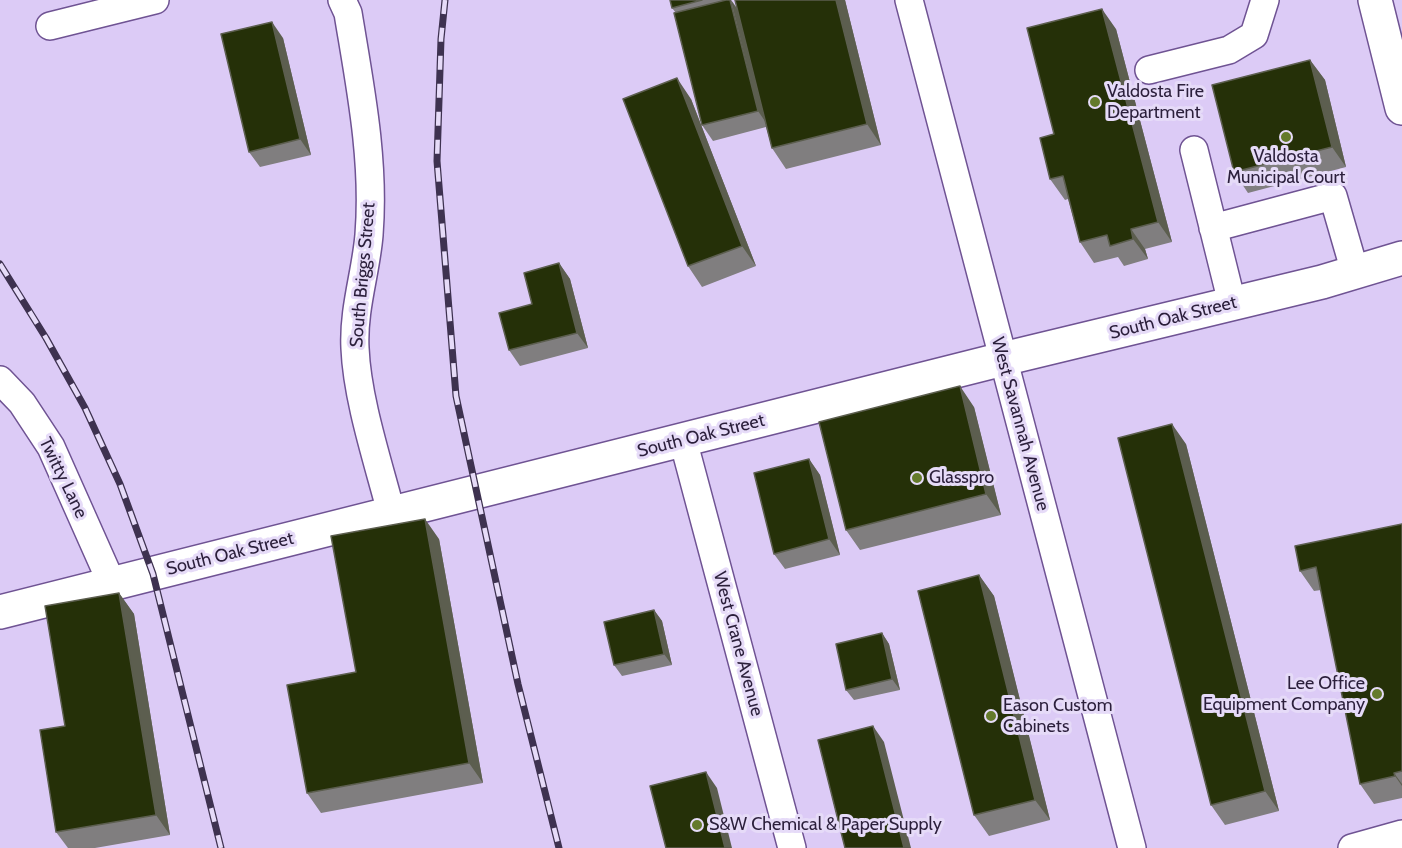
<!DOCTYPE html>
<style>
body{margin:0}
canvas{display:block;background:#dccbf6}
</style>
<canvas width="1402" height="848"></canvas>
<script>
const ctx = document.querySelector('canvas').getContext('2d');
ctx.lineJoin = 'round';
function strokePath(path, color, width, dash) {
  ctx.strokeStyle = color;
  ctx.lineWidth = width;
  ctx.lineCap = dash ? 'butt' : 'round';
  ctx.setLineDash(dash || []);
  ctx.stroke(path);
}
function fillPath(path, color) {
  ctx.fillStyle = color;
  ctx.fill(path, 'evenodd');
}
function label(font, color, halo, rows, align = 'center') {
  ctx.font = font + ' Cabin,sans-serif';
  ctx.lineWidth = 6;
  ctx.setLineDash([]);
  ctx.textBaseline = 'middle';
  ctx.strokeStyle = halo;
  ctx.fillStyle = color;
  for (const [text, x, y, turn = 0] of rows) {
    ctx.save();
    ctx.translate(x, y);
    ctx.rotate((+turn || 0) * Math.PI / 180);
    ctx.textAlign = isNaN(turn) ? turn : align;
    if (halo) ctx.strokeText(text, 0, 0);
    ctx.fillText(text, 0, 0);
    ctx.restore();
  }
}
const minor = new Path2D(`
 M342,0L348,13C360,86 375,160 369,235C366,272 353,309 355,348C357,399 378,462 391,512
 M909,0L1132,848
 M50,26L155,0
 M1149,70L1229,50L1254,35L1265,0
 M1194,150L1232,303
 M1213,228L1333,196L1355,272
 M0,380L22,403L51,447L112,584
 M683,440L792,848
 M1352,848L1402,834`);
const major = new Path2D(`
 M0,612L1003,359L1322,282L1402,258`);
const highway = new Path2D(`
 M1375,0L1402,108`);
const rail = new Path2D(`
 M445,0L441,39L437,161L456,396L518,684L559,848
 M0,264L46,338L85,408L120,484L153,574L221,848`);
const wall = new Path2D(`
 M670,0H731L737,8L845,0L881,145L786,169L772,148L766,127L713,141L702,125L676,13L672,8Z
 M1116,29L1172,242L1145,249L1148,259L1124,266L1118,257L1094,263L1080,242L1068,199L1065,200L1050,179L1054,134Z
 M283,38L311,155L260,167L249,152Z
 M1310,60L1325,80L1346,167L1248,193L1234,172Z
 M691,99L756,266L702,287L688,266Z
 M559,263L570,279L588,348L520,366L509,350L532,304Z
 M974,407L1001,515L860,550L846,530Z
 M1186,444L1279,811L1225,825L1211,805Z
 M809,459L820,475L840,555L785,569L774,554Z
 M1402,524V798L1374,804L1360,784L1321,590L1314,591L1300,571Z
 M439,539L483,783L321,813L307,793L356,672Z
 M979,575L994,596L1050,820L989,836L974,815Z
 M119,593L134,614L170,835L95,848H68L56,832L65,726Z
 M654,610L662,621L672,665L622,676L614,665Z
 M882,633L889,644L900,690L854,700L846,690Z`);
const shadedWall = new Path2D(`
 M731,0L741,15L769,127L758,111Z
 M836,0H845L881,145L867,124Z
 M1102,9L1116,29L1172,242L1158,222Z
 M272,22L283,38L311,155L300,139Z
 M1310,60L1325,80L1346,167L1332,147Z
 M677,78L691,99L756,266L742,246Z
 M1131,229L1145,249L1148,259L1133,239Z
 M559,263L570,279L588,348L577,333Z
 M960,386L974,407L1001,515L986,494Z
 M1172,424L1186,444L1279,811L1265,791Z
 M809,459L820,475L840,555L829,539Z
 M425,519L439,539L483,783L469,763Z
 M979,575L994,596L1050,820L1035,800Z
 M119,593L134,614L170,835L156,815Z
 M654,610L662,621L672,665L664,654Z
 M882,633L889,644L900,690L892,679Z
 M873,726L884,742L911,848H904Z
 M706,772L717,788L732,848H725Z
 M1394,773L1402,784V786L1395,776Z`);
const building = new Path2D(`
 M670,0H702L672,8Z
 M726,0H730L758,111L702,125L674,13Z
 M735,0H836L867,124L772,148Z
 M1102,9L1158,222L1131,229L1133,239L1110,246L1107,235L1080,242L1063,176L1050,179L1040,138L1054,134L1027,28Z
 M272,22L300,139L249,152L221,34Z
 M1310,60L1332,147L1234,172L1212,85Z
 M677,78L742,246L688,266L623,99Z
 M559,263L577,333L509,350L499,313L532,304L524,273Z
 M960,386L986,494L846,530L819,422Z
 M1172,424L1265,791L1211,805L1118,438Z
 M809,459L829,539L774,554L754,473Z
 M425,519L469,763L307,793L287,685L356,672L331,536Z
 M1402,524V771L1394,773L1395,776L1360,784L1316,567L1300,571L1295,546Z
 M979,575L1035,800L974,815L918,591Z
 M119,593L156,815L56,832L40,730L65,726L45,606Z
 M654,610L664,654L614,665L604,622Z
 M882,633L892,679L846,690L836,644Z
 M873,726L904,848H845L818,740Z
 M706,772L725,848H666L650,786Z`);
const markers = [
 [1095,102,6,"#647a2b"],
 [1286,137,6,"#647a2b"],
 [917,478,6,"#647a2b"],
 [1377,694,6,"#647a2b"],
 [991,716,6,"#647a2b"],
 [697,825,6,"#647a2b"]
];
const poiNames = [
 ["Valdosta Fire",1107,92],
 ["Department",1107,113],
 ["Valdosta",1286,157,"center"],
 ["Municipal Court",1286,178,"center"],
 ["Glasspro",929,478],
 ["Lee Office",1365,684,"right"],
 ["Equipment Company",1365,705,"right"],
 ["Eason Custom",1003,706],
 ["Cabinets",1003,727],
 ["S&W Chemical & Paper Supply",709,825]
];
const streetNames = [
 ["South Briggs Street",363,275,-85],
 ["South Oak Street",1173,318,-14],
 ["West Savannah Avenue",1020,424,75],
 ["South Oak Street",701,436,-14],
 ["Twitty Lane",63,478,64],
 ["South Oak Street",230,554,-14],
 ["West Crane Avenue",738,644,75]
];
strokePath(minor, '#6f5393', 30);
strokePath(major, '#6f5393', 36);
strokePath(highway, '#6f5393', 36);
strokePath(minor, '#fff', 27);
strokePath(major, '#fff', 33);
strokePath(highway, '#fff', 33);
strokePath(rail, '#3e3250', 7);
strokePath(rail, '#e6dbf8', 4.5, [14]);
fillPath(wall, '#807e7f');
fillPath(shadedWall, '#5c5e4f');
fillPath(building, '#253008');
strokePath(building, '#5c5e4f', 1.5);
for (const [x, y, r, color] of markers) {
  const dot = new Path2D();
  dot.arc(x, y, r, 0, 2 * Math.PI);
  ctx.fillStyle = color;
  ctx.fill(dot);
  strokePath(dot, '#e6dbf8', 2);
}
label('18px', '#2b1f3b', '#e6dbf8', poiNames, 'left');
label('18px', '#2b1f3b', '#e6dbf8', streetNames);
</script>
